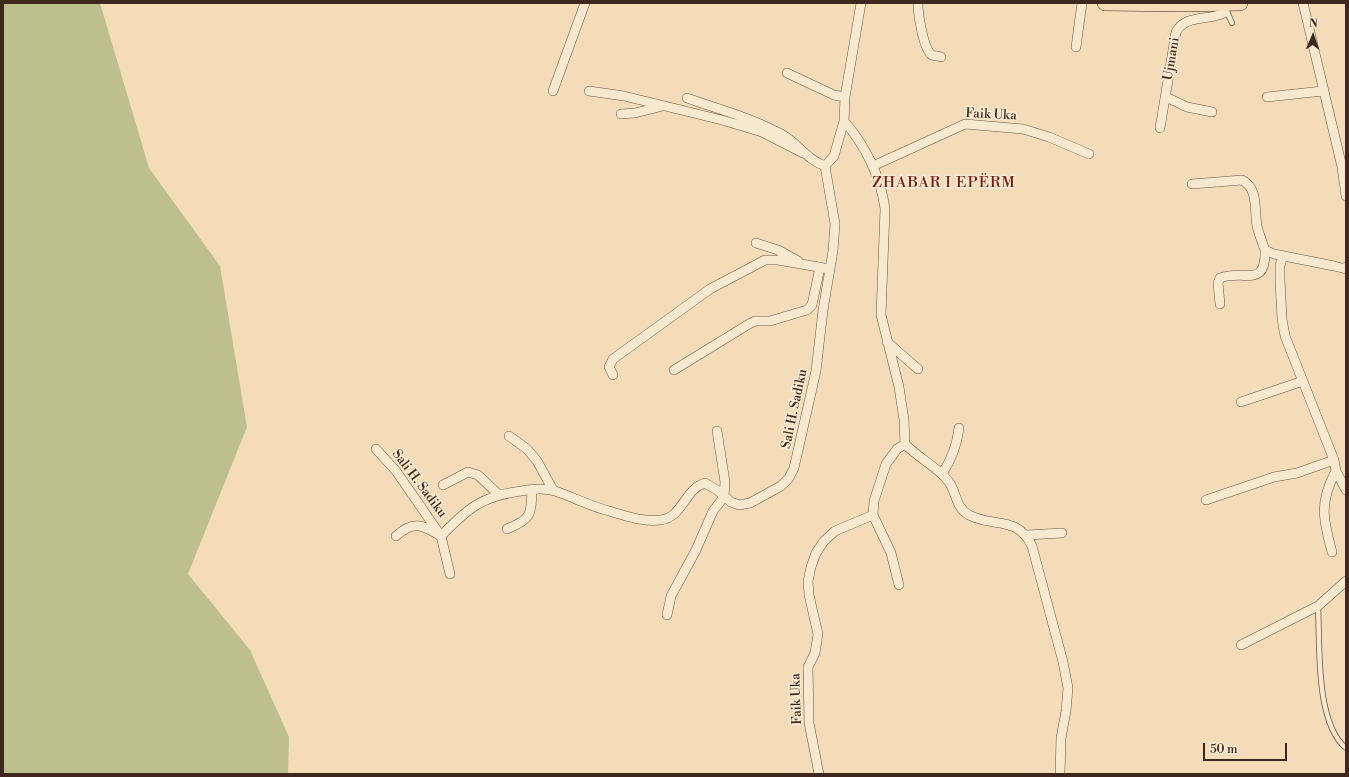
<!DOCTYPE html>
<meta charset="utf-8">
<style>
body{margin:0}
#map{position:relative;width:1349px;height:777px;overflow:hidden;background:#f3dcb7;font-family:"Libre Bodoni",serif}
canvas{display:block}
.frame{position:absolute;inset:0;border:4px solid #3e281d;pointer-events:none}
.north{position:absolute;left:1293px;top:16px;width:40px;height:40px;-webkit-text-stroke:3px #f7e8d0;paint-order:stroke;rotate:2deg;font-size:11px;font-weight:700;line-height:16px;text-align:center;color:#3e281d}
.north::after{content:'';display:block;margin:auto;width:14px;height:18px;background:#3e281d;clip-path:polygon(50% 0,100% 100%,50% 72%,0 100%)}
.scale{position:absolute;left:1203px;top:743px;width:84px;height:18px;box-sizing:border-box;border:2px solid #3e281d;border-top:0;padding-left:5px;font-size:12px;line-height:14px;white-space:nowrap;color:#3e281d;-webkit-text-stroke:3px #f7e8d0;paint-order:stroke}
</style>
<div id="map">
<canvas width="1349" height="777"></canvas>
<div class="frame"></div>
<div class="north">N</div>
<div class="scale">50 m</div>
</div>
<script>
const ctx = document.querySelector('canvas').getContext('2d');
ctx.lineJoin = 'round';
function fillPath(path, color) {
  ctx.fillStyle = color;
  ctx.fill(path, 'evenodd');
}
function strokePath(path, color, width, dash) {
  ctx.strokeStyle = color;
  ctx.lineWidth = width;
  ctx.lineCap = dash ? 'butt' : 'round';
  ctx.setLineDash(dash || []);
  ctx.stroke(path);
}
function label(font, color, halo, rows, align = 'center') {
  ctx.font = font + ' "Libre Bodoni",serif';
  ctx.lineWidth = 3.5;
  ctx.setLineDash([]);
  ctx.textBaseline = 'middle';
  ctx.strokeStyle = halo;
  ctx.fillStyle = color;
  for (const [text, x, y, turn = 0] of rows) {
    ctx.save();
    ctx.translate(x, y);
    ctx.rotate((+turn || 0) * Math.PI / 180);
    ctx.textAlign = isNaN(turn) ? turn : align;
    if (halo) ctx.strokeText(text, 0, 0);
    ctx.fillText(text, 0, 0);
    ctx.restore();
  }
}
const green = new Path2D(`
 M3,3H100L149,168L220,266L247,427L188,574L250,650L289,737L288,774H3Z`);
const lane = new Path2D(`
 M1226,9L1232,23
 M1318,606C1320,643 1315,723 1346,748`);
const street = new Path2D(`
 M918,3C918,13 923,49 932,55C934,56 939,56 941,57
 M1303,3L1342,167L1346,196
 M1076,47L1082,3
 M787,73L834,95L845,97
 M553,91L585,3
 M589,91L624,96L722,120L762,132L803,153
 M1166,97L1187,107L1212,112
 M1267,97L1323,91
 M687,98C718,109 752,118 781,134C798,143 807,160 825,166
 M621,114L635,113L663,106
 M844,121C865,145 881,177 885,209L881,315L899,387L904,420L905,444C918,458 938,467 949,482C957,493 955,507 969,515C994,528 1017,515 1032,546L1063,662L1068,688L1066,711L1061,738L1060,774
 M1160,128L1176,32C1186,14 1208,21 1224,13L1226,4
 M825,166L834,156L844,121L845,97L861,3
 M873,166L965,124L1023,129L1049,137L1089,154
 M1192,184L1242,180C1259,189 1254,210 1257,226C1259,234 1262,242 1265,250L1274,254L1334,266L1346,269V267
 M756,243L778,250L798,261
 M1283,256L1280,265V280L1282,319L1285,336L1334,460L1336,471L1346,490
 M1220,304L1218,283L1220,278C1245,269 1266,289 1265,250
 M887,342L918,369
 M674,370L749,324L755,321H770L807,310L812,305L820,267
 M613,375L609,367L613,359L710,289L765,260H778L830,269
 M1241,402L1303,381
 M509,436L527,449L537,461L553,490
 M376,449L396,471L441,536L450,574
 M942,474C952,459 957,446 959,428
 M443,485L468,472L478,475L498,494
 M1206,500L1274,477L1297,473L1334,460
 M507,529C532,519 531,515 532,489
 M1027,535L1062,533
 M396,536C414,520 422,525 441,536C468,508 482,496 521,491C531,489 545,488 555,491C573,497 590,506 609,511C626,516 642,522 660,520C683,518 684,489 705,483L717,490L731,502L739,505L750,503L781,486L789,478L794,468L816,371L823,310L833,251L835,224L825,166
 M1332,552C1323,519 1319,502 1336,471
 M899,585L891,553L873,515L874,501L886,464L897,449L905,444
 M667,615L671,596L696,550L713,511L724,497L725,482L717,431
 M1241,645L1318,606L1346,581
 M819,774L809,723L808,667L815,653L818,634L809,595L808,581L811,567L816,553L824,541L835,531L873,515`);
const primary = new Path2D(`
 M1105,3L1182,4L1240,3`);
const streetNames = [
 ["Ujmani",1172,59,-80],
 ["Faik Uka",991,115,3],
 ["Sali H. Sadiku",795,409,-78],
 ["Sali H. Sadiku",419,484,53],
 ["Faik Uka",797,699,-92]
];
const quarterNames = [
 ["ZHABAR I EPËRM",944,183]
];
fillPath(green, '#bdc08d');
strokePath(lane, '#6b5544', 6);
strokePath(street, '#6b5544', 10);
strokePath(primary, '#3e281d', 16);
strokePath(lane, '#f7e8d0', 4.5);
strokePath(street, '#f7e8d0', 9);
strokePath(primary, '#f3dcb7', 15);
label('13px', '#3e281d', '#f7e8d0', streetNames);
ctx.letterSpacing = '1px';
label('15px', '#7a1f14', '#f7e8d0', quarterNames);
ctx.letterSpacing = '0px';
</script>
